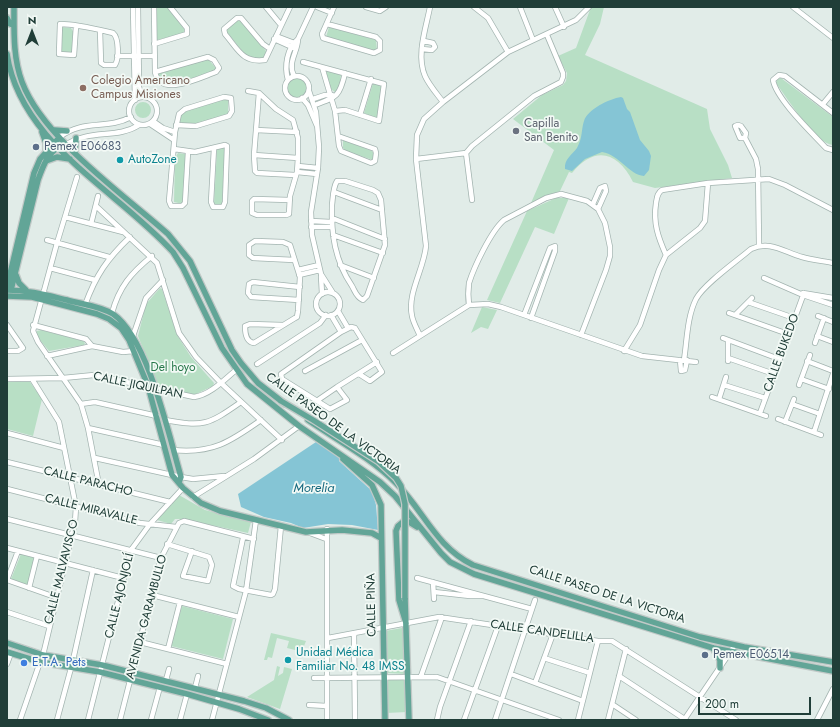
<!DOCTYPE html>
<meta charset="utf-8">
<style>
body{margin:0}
#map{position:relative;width:840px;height:727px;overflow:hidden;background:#e1ece8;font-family:Jost,sans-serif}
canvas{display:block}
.frame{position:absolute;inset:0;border:8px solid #203e38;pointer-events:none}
.north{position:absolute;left:12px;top:12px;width:40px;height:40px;-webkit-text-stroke:3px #f2f9f5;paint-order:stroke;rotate:0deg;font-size:11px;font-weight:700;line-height:16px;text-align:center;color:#203e38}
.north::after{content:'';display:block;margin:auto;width:14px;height:18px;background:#203e38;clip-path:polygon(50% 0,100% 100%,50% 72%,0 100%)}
.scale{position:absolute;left:698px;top:697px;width:113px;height:18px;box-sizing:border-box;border:2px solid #203e38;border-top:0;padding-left:5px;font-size:12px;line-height:14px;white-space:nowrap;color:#203e38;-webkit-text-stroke:3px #f2f9f5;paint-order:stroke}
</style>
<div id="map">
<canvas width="840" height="727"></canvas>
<div class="frame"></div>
<div class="north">N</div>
<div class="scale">200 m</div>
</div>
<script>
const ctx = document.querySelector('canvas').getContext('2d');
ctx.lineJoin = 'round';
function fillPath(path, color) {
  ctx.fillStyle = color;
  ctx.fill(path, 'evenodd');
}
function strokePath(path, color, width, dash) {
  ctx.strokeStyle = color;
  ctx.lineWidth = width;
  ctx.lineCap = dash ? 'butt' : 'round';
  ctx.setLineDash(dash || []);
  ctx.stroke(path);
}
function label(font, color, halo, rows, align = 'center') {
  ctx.font = font + ' Jost,sans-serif';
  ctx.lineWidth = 3.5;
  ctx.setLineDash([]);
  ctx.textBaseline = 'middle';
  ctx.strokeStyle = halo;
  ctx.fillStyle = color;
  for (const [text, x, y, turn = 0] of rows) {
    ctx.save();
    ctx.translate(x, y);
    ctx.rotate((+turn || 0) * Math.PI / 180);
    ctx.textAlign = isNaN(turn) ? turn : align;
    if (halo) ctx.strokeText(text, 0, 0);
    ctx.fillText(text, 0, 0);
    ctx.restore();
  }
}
const green = new Path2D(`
 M155,7H167L184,29L185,33L157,40L155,37Z
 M591,7H604L600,24L585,55L707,109L710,129L728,165L732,178L655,188L633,182C618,152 595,145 572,173L569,172L560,191L531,203L554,150L513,119L542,95L563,85L566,81L567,73L558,56L576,48Z
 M238,20L241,21L266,51L265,58H249L246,56L227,32V29Z
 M61,27L71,28L74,33L72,55L61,52Z
 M329,27L376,40L377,50L375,51L326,37Z
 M208,59L216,68L214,71C196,76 172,90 157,75L158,73Z
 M328,71L341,75L339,91L336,93L331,89L326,73Z
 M287 88a10 10 0 1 1 20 0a10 10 0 1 1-20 0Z
 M781,78L833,117V145C816,144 787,98 776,83L777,79Z
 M375,82L382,84L383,87L377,119L364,113L373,83Z
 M225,99L228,100V114C216,119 192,128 180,122L181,113Z
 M135 110a8 8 0 1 1 16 0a8 8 0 1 1-16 0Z
 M343,140L372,151L374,154L373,160L346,151L343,148Z
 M221,148H225L222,206L215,205L214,203L217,149Z
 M178,153L185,154L186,157L183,204L174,202L175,158Z
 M556,198H569L554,234L535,227L500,303L487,300L527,211Z
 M160,288L162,289L177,335L191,357L214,383L213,386L194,395L158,386L138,336L146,304Z
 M482,307L497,310L488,329L481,327L471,333Z
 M41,330L83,341L85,343L84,345L49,351L36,335L37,331Z
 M7,382H30L42,399L33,436L7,429Z
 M179,495L205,510L251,522L248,533L183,519H175L171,524L157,520Z
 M21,554L35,558L28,585L11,579Z
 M182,606L233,619L223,659L171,646Z
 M402,628L406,651V674L385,673V631Z
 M271,633L306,641L304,646L301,645L298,654L299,651L287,648L289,641L277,638L272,658L268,657L267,660H264Z
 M277,666L280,667L278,676L283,673L284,667L292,669L280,709L247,697L274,680Z
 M385,680H406L407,712L386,713Z`);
const water = new Path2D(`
 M621,97L623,98L627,109L630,112L640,140L649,151L651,156L649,170L644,176C629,175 620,155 602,152L585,159L572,171L565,169C564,159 572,155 577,148C583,137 581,130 584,121C588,109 609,99 621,97Z
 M316,442L339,456V461L372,491L376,505L378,530L352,525L328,524L303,528L291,523L264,517L241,507L238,494Z`);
const minor = new Path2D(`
 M133,7L135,100
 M138,7L139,87L142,97
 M154,7L155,72C160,98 199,78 216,72L219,68L214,60L208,57L155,72
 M266,7L281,25
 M317,7L332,13
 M366,7L380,11L386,7
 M430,7C426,28 416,55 425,76C429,85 437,94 443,102
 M474,7L488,18L508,52
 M520,7L533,40
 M555,7L564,27
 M793,7L833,38
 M327,24L376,37L380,41V50L374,53L323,38L322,34L334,7
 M76,26L74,55L59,54L60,24C77,24 96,29 113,33C119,38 119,59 115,65H104L101,63L100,30
 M276,36L297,44
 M274,39L294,48
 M154,44L187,34V28L170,7
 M270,49L263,44L241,18H237L224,29L225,34C238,49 242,63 265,60L290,7
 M422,49L432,50L435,47L433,43L424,41
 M117,56H154
 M303,62L384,84L379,121L345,110L335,111
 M322,67L335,111L339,146L341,151L371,163L375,161L376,153L375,149L338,136
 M294,76C287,62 298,52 298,39L313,7
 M285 88a12 12 0 1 1 24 0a12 12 0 1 1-24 0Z
 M288,80C284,66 287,48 298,39
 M248,91L259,93L276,109L293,120L298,138V158L297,172L290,196L289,214L286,215H257L252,213V201L254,199L290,200
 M309,91L316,112L319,147L318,168L311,212L312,235L321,274L333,293
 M129 111a14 14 0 1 1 28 0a14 14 0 1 1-28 0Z
 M302,98L308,105L317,126
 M313,99L325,95H332
 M823,104L833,92
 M315,105C337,97 340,96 345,73
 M833,113L785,76L779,75L773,80C776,99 813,134 826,148L833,150
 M360,115L371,79
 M153,121L163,128L175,132
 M150,124L174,140
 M176,125L196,126L229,116L232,111L231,98L224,97L185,109L179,114L175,132L169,201L171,206H182L185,203L188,152
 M738,125L741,126L746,133L745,138H740L735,126Z
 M256,130L297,132
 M60,137C83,119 107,130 131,117
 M745,138L756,159L758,169L759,245
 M67,144C91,129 117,139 139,125
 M174,149L195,152L225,145L227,146L225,202L223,207H213L211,202L214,148
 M466,153L472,200
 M254,155L259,93
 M416,159L466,153L472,146L534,96L561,82L563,77V73L547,35
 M298,166L318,168
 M297,172L317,174
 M295,175L257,173L255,171L254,155L298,158
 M77,177L57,243L33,331L38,342L81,404L88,428L99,485
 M337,181H345L373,190L378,193L381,200L385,245L367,296L363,300C356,297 355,291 352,286C335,261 331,234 332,205C333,197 333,187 337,181Z
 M334,192L382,210
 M593,204L600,188L605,186L606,191L598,209
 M96,206L157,263L179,333L196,357L221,383L282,440
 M65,217L123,232
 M332,218L385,239
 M311,221L331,222
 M91,224L98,196
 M311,227H332
 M333,235L383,253
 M47,240L109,257
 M666,255C658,237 653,223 656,203C657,198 657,193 662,190L708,183L769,179L785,185L833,210
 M340,265L374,278
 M50,268L95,280
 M298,270L319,265
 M299,275L320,270
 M321,276L322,294
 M764,278L803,295L833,305
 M316 304a12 12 0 1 1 24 0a12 12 0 1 1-24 0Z
 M803,293L833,298
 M299,300L251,297L248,293L249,284L253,282L300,287
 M748,302L794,318
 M85,305C96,275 107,259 130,237
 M469,305C468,298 468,291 469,283C474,267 491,231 504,220L546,198L561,194L587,201L598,209L605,223L610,247V256L606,270L581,335
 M338,311L348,328
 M112,313C119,287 131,273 152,256
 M729,313L788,334
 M331,315L341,332
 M524,315L550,248L555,246V251L531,318
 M735,315L752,298
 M818,316L833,322
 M7,325L23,348L18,351H7
 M33,325L86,339L92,346
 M283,325L250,324L245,326C245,334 246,342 254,343L295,318L297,317L298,311L300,277L290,245L283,242L255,241L249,245V255L253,258L294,260
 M133,336L146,298L163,280
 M420,336C417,329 413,322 412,316C407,293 424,269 426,246L416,159L417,135L424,119L443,102L508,52L576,20L589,7
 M817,336L833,342
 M723,338L779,359
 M728,340V361
 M815,343L824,318
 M624,351L640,325L659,270L666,255L700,228L705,221L708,183
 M393,353L469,305L488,304L501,307L642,356L696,362
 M47,356L92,346L123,352L134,351
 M728,358L774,374
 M680,360L681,371L685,370L687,360
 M684,360C687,341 687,317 696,299C704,284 737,261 751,249C770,240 784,252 802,257C812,260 823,261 833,263
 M807,361L833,371
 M257,364L320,323L326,315
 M305,371L362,340
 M7,379L63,378L94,375L194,397C210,395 224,380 236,370
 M32,379L59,422L76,507L75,522L43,655
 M801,379L829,389
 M724,385L765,398
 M799,385L810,355
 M337,387L377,362
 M712,397L766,416
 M719,399L726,377
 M318,400L337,387L347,400L330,409L282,379L281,374L341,332L351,327L355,328L382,372L370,381L359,374
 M81,404L95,402L157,416
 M792,404L820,414
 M760,413L804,293
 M778,419L821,435
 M165,420C204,427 208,425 241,402
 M785,422L794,399
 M88,428L164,445
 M814,432L833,374
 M7,433L64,448
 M173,450C212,454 230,442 261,420
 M95,458L181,477L193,479L224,476
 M7,462L170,502
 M7,489L140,523L176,527
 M193,497L254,459L299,426
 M7,519L161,558
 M327,529V720
 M310,533L326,539
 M243,538L233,586L239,589L271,595L273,594L275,589L281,526
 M167,544L209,557L212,565L208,581L183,576L192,551
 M7,548L123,578
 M417,578L532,609
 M7,580L55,597
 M7,580L18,551
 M433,582L434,599
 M29,588L37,556
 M434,592L470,596H482
 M152,595L239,617
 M7,612L49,626
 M354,633L355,720
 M328,638L439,617L598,641H612L736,720
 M140,642L227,664
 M168,649L180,602
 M544,658L590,673
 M73,660L93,570
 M7,664L11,653
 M511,674L583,701
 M421,676L442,617
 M619,676L686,720
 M314,678L437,677L559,720
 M166,680L169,669
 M535,683L553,634
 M195,688L198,676
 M612,704L636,720
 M309,705L327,706
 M20,720L40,662
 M57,720L71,668
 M88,720L131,550L150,524L183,488
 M120,720L161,558L179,523L184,521L254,539
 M151,720L160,687
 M180,720L187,694
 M212,720L246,591L256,520
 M437,720L440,707L471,621
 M464,720L498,626
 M495,720L535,600
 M578,720L598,641
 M608,720L626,649
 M684,720L735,645
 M817,720L833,689`);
const major = new Path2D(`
 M14,7C14,32 13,58 22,82C43,138 123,194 168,234L190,261L232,350L241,363L258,383L285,404
 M7,18L10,24L13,25
 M7,54C20,143 117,190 173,252L183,268L222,348L247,384L299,426L380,482L395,496L441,553L450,562L474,574L713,648L833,671
 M54,130L67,131
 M42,132L46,143V150
 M75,152L76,138
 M46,161L57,157L70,159
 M16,275L19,283L26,290
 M7,287L34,173L40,159L57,140
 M7,290C28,290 46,295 67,300C81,304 100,306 113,314C148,338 169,436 181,477L179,482
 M11,290L38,180C43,166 48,152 61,146
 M7,296L32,297L97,314L109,319L121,328L129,340L148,386L172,475L183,488L201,503L220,511L306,532L342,530L372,533L381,538
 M308,420C337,440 371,458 396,483C424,511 435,546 473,565L700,637L744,647L833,662
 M343,459L372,485L381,505L385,720
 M405,598L409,720
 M406,623L399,600L396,531L398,526L404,521L409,522L417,527
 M7,643L43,655L102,665L244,701L266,708L289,720
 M713,648L720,660V668
 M7,652L40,662L100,672L187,694L239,709L268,720`);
const majorBridge = new Path2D(`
 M281,401L313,420L379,462L396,478L401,486L405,504V598`);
const markers = [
 [83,88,4,"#8d6e63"],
 [516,131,4,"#6b7280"],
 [36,147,4,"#5c6f8a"],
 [120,160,4,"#0f9aa8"],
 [705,655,4,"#5c6f8a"],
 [288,660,4,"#0f9aa8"],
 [24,663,4,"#3f7fe0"]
];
const educationNames = [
 ["Colegio Americano",91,81],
 ["Campus Misiones",91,95]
];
const worshipNames = [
 ["Capilla",524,124],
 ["San Benito",524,138]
];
const serviceNames = [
 ["Pemex E06683",44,147],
 ["Pemex E06514",713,655]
];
const cultureNames = [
 ["AutoZone",128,160],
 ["Unidad Médica",296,653],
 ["Familiar No. 48 IMSS",296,667]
];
const streetNames = [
 ["CALLE BUKEDO",782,353,-70],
 ["CALLE JIQUILPAN",138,386,12],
 ["CALLE PASEO DE LA VICTORIA",333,424,36],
 ["CALLE PARACHO",88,482,14],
 ["CALLE MIRAVALLE",91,510,14],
 ["CALLE MALVAVISCO",62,572,-76],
 ["CALLE PASEO DE LA VICTORIA",607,595,18],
 ["CALLE AJONJOLÍ",120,596,-76],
 ["CALLE PIÑA",372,605,-91],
 ["AVENIDA GARAMBULLO",147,617,-75],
 ["CALLE CANDELILLA",542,632,8]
];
const parkNames = [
 ["Del hoyo",173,368]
];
const shopNames = [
 ["E.T.A. Pets",32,663]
];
const waterNames = [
 ["Morelia",314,489]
];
fillPath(green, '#b8dfc5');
fillPath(water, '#85c5d5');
strokePath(minor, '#a3b4b0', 6);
strokePath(major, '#c1c9c7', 8);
strokePath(minor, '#fff', 4.5);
strokePath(major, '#62a597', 5.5);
strokePath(majorBridge, '#c1c9c7', 8, []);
strokePath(majorBridge, '#62a597', 5.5);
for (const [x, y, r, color] of markers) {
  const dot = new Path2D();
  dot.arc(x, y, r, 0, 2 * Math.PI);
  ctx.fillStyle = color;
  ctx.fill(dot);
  strokePath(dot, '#f2f9f5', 1.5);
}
label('12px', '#785e54', '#f2f9f5', educationNames, 'left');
label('12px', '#5b616d', '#f2f9f5', worshipNames, 'left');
label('12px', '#4e5e75', '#f2f9f5', serviceNames, 'left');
label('12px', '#0d838f', '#f2f9f5', cultureNames, 'left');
label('12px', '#203e38', '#f2f9f5', streetNames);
label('12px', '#27784a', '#f2f9f5', parkNames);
label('12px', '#366cbe', '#f2f9f5', shopNames, 'left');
label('italic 13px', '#16687e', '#f2f9f5', waterNames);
</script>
